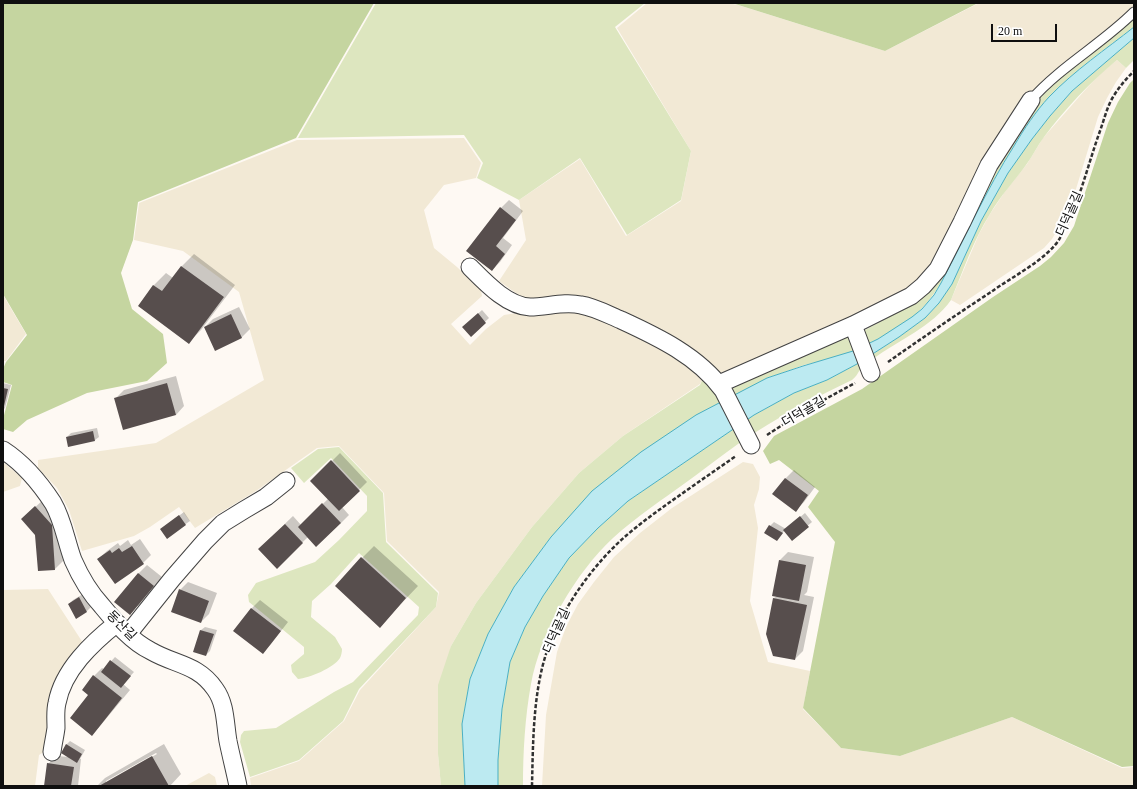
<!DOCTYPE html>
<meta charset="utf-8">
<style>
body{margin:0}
#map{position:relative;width:1137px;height:789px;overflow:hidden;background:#fef9f3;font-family:"Times New Roman",serif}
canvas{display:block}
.frame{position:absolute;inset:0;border:4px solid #0f0f0f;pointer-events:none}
.scale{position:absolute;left:991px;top:24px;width:66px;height:18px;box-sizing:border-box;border:2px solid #0f0f0f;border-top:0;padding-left:5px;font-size:12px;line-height:14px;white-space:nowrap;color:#0f0f0f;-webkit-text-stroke:3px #fff;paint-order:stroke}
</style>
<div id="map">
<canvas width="1137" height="789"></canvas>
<div class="frame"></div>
<div class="scale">20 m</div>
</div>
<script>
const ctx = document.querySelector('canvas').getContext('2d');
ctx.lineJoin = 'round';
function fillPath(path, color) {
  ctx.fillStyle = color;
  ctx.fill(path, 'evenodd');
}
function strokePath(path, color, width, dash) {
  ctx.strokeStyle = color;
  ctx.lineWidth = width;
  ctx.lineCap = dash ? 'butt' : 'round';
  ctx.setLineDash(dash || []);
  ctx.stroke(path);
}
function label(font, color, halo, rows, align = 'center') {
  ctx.font = font + ' "Times New Roman","Noto Sans KR",serif';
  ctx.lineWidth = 4;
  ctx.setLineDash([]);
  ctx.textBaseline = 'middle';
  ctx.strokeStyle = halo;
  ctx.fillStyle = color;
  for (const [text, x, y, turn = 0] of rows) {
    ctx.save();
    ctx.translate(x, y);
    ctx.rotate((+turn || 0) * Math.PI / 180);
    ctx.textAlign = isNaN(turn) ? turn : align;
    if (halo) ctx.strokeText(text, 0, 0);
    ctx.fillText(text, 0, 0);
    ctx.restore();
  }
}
const farmland = new Path2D(`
 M647,3H728L738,5L885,51L979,3H1134V8L1083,51L1047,77L1038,86L1030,96L933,269L902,294L723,374L713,370L674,339L537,301L524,299L499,281L526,240L519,200L580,159L626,236L681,201L691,151L617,28Z
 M1117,60L1126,68L1116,82L1107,98L1098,117L1076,189L1067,214L1052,239L1044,248L1031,257L960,305L951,300L979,234L990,214L1004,193L1027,164L1043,138L1086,89L1103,71Z
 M464,138L481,163L476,178L444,185L424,210L434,248L457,267L481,290L482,296L451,324L470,345L486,329L504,315L517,313L579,309L679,356L703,378L700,384L623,436L579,473L532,527L476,603L451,646L438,754L441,786H251L250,778L299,761L344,721L360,690L436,607L439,592L387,541L384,493L339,446L317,448L256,491L195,528L179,507L150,527L134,536L82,551L69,510L57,488L38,468V460L156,443L264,380L239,292L183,251L134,240L139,203L297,140Z
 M3,295L26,334L6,361H3Z
 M3,462L22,478L20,486L3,492Z
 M743,462L753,464L760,477L759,489L754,505L758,528L750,601L768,662L810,671L803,709L841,748L900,756L1012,717L1122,768L1134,767V786H542L546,715L557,652L566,627L578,604L594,582L614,557L640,533L672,508Z
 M48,589L85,646L47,750L39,755L35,786H3V590Z
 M209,773L215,777L217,786H185Z`);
const green = new Path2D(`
 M376,3H645L615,27L691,151L681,200L627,235L580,158L519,200L477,178L483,163L464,135L298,138Z
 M1134,16V27C1095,57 1053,85 1026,127C1005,159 986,193 969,227C953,258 941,293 914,316C899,328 871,344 854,351C838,358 821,361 804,365C792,369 780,374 767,378L551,537L514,587L488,634L470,679L462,724L465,786H441L438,754V685L451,646L476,603L532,527L579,473L623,436L700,385L703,378L719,396L765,370L865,330L900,311L920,298L992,171L1039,99L1063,75L1085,58L1126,24Z
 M1134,38V60L1126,68L1117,60C1090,82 1065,109 1044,137C1037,146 1033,156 1026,165C1014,182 1000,196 990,214C973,241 963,271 951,300C932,327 899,340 873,359C869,362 864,365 861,369C857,373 858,375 852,380C819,396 787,412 756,432C732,447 710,465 688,481C662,500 636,517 613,538C576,572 540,634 531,684C525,717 523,752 523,786H498V760L502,709L510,662L525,627L543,596L569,558L598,528L628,501L754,415L794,393L827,380L857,364L899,337L925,318L939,303L952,284L981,221L1008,173L1032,139L1050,116L1072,91Z
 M339,447L383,493L386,542L438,593L436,607L359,689L343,721L299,760L250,777L240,742L241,735L244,731L276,728L334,692L353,682L418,615L419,607L359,553L331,584L312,601L311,617L335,637L342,649C342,652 341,656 340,658C334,668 309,678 298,679L292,672L291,665L304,654V647L249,602L248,595L256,583L315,562L339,540L367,511V496L331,458L304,483L291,468L318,449Z`);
const forest = new Path2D(`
 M3,3H374L296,138L138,202L133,240L121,273L132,309L163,334L167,363L147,381L87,393L27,420L13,432L3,429V419L12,385L3,382V369L6,362L27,335L3,294Z
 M732,3H978L885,51Z
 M1134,79V766L1122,767L1012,717L900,756L841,748L803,708L835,542L808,507L819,491L779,460L770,464L763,451L774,436L862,389L993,297L1040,266L1051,257L1064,243L1074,226L1108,123L1118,102L1130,83Z`);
const water = new Path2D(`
 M1134,27V38L1072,91L1050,116L1032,139L1008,173L981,221L952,284L939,303L925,318L899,337L857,364L827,380L794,393L754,415L628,501L598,528L569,558L543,596L525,627L510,662L502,709L498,760V786H465L462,724L470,679L488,634L514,587L551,537L592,491L641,452L696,415L767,378L803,366L853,351L878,339L912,317L922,309L934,295L941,283C965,238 986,190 1014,146C1024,129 1036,111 1049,97C1075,70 1105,50 1134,27Z`);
const shadow = new Path2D(`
 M509,200L523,211L503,238L512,245L500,262L492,270L501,208Z
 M194,254L235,285L201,330L189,342L139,305L154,285L166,273L173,278L182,266Z
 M239,307L250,329L241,338L205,327L213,319Z
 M482,310L489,318L471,335L467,324Z
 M176,376L184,406L176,415L116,398L124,390Z
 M3,383L11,385L5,408L3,410Z
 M97,428L99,437L95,440L67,437L71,433Z
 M340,453L367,482L342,507L349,515L341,523L308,537L277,567L267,541L293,516L301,525L329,498L312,481Z
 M794,470L815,487L804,502L796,510L774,494L786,478Z
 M44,499L60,517L63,561L55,569L39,570L36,534L31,511Z
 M184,512L190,521L167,537L161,529Z
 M805,513L812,522L792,539L785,530L777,540L766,533L770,526L774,522L786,529Z
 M140,539L151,555L143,563L98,559L107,551L118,543L120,546L128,540L131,545Z
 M374,546L418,586L380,626L362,558Z
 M788,552L814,557L807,592L804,595L814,597L803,651L795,659L774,598L777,596L780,560Z
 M147,565L162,577L138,606L116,601L139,573Z
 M188,582L217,593L209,614L201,622L180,590Z
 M83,594L91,607L87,611L76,617L69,604L73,600Z
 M260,600L288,622L271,644L263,652L234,631L252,608Z
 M205,627L217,630L210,651L206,655L201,630Z
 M115,657L134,672L123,684L130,690L100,726L92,735L89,695L83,690L94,676L102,668L104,669Z
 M70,741L85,750L80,759H81L78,786H45L48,764L56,756L70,757L66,745Z
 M164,744L181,774L170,786H97L105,778ZM156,753L157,754L106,783V781Z`);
const building = new Path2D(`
 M500,207L516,220L496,246L505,254L492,271L466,251Z
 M181,266L224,297L189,344L138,306L153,285L162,291Z
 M478,313L486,323L471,337L462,327Z
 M231,314L242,338L215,351L204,327Z
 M167,383L176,415L123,430L114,398Z
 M3,388L8,389L4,406H3Z
 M93,431L95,441L68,447L66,437Z
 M331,460L360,491L339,511L310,481Z
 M785,478L808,495L796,512L772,494Z
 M322,503L341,523L316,547L298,527Z
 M35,506L52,525L55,570L38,571L35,535L21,519Z
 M179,515L186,525L167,539L160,529Z
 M800,516L809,527L792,541L783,530Z
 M285,524L303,543L277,569L258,549Z
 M769,525L783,533L777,541L764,533Z
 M132,546L144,564L115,584L97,559L110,550L112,553L119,548L122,552Z
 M361,557L406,598L380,628L335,586Z
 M779,560L806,565L799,601L772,596Z
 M138,573L154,586L130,615L114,602Z
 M179,589L209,601L201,623L171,612Z
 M79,597L87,612L76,619L68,604Z
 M773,598L807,605L795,660L773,656L766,634Z
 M251,608L281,631L263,654L233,631Z
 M200,630L214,634L206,656L193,652Z
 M110,660L131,676L121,688L101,672Z
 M93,675L122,698L92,736L70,718L88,695L82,690Z
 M66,744L82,754L77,763L61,753Z
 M152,756L169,786H99Z
 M47,763L74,767L71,786H44Z`);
const path = new Path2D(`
 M888,362C922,338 956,315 991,292C1010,278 1048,259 1060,238C1079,205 1087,167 1100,131C1104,120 1107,107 1113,97C1119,87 1126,79 1134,71
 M767,435L807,409L855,383
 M532,786C533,743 533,692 547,651C560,614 582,581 608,553C623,537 641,523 659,510C684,492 710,474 736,456`);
const lane = new Path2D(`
 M1031,100C1061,66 1102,44 1134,12`);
const street = new Path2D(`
 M470,267C485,282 507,306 530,307C547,307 564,301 581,305C594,307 609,315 621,320C658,337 698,356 723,390L751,445
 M853,325L871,373
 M719,384L853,325L911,296L923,286L938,269L962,222L989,165L1031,100
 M3,450C23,463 40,483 53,503C63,520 66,541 73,560C80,576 90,593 102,606C116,623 131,641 151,651C175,665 198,664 215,689C226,704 225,724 228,741C231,756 235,771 238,786
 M128,634L172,579L205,541L223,523L244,510L266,497L286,481
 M52,752C53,744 55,736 56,728C56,719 55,711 57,703C63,670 92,643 117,623`);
const streetNames = [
 ["더덕골길",1070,214,-66],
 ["더덕골길",804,412,-30],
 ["동산길",121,626,45],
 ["더덕골길",557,631,-66]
];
fillPath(farmland, '#f2e9d5');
fillPath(green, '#dde6bf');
fillPath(forest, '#c5d5a0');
fillPath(water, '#bceaf1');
strokePath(water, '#49afc2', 1);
fillPath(shadow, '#0003');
fillPath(building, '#574e4d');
strokePath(lane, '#424242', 11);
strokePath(street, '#424242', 19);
strokePath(path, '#313131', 2.5, [4, 2]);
strokePath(lane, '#fff', 9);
strokePath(street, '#fff', 17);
label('13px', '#0f0f0f', '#fff', streetNames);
</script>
